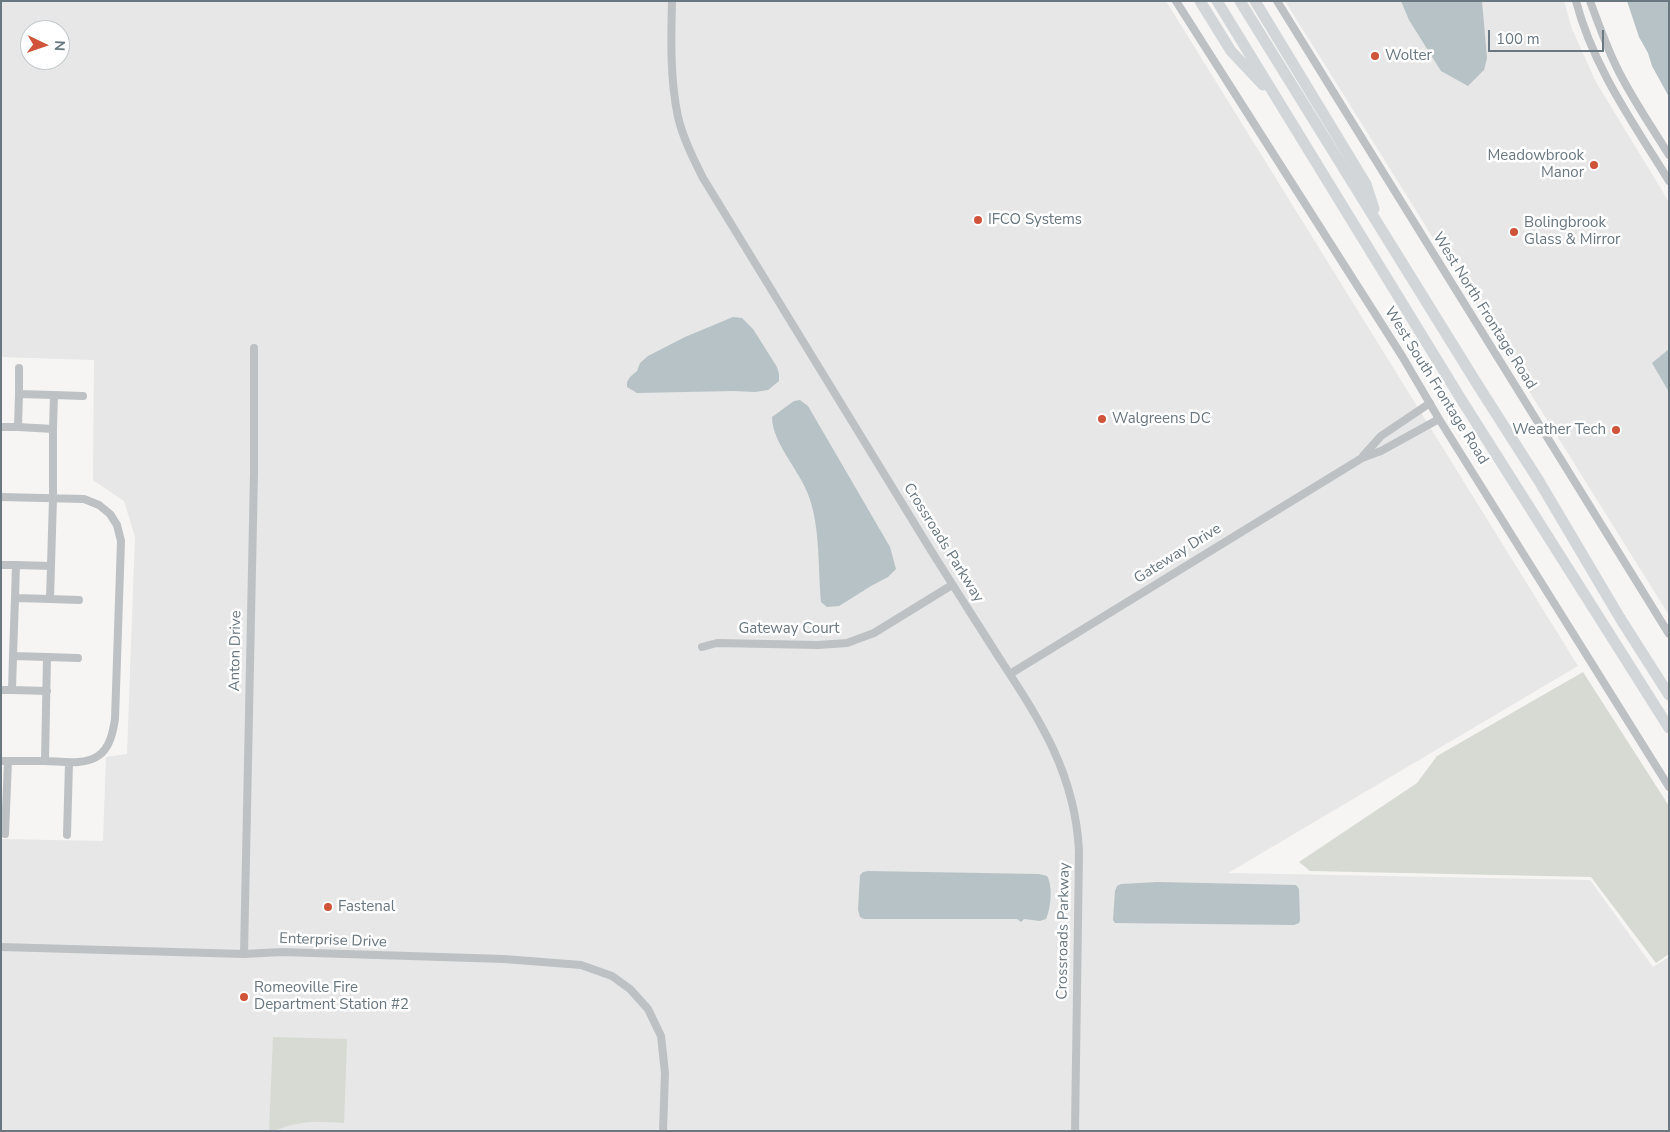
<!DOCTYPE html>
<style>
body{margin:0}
#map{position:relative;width:1670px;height:1132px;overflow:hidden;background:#f6f5f3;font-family:"Nunito Sans",sans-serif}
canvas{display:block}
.frame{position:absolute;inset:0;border:2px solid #687780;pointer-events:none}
.north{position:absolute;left:20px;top:20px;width:50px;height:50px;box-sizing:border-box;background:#fff;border:1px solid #c3c9cc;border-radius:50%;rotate:93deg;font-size:14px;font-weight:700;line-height:20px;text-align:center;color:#687780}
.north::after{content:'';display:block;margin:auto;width:18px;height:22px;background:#cf5439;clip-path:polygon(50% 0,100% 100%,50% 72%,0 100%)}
.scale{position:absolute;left:1488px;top:30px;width:116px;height:22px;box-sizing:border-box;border:2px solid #687780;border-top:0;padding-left:6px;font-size:15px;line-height:18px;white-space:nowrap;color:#687780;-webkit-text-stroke:4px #fff;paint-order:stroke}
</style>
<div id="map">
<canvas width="1670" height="1132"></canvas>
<div class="frame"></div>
<div class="north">N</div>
<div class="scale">100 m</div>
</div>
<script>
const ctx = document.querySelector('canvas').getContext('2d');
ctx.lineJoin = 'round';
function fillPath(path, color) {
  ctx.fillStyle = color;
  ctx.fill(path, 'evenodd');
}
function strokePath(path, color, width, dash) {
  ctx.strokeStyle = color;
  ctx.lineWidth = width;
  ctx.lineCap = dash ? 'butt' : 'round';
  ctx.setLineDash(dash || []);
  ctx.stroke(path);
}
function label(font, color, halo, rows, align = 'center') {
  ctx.font = font + ' "Nunito Sans",sans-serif';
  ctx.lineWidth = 5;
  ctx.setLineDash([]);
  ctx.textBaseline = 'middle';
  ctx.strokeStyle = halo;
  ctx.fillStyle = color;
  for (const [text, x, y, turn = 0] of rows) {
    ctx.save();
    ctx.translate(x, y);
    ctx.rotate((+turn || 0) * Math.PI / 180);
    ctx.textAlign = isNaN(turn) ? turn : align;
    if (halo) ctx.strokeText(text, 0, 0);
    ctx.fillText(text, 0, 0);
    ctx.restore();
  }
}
const built = new Path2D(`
 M1,1H1166L1578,666L1228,873L1590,880L1653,967L1669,957V1131H1V839L103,841L106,757L127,754L135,537L124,501L93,480L94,360L1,357ZM30,30H60V60H30Z
 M1285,1H1564L1572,29L1596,82L1669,202V615Z`);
const green = new Path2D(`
 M1583,672L1669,806V954L1656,963L1591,877L1310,871L1299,862L1417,783L1437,756Z
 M273,1037L346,1039L347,1040L344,1123C326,1122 310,1120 292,1125C284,1126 278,1131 269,1131Z`);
const water = new Path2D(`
 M1401,1H1482L1487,58L1484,70L1468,86L1441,71L1409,20Z
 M1627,1H1669V97L1652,66L1648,53L1639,37Z
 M733,317L742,318L753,329L777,367L779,374V381L768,390L755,392L734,391L637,393L627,387V382L630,377L637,371L640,363L648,356L685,337Z
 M1669,349V392L1652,363Z
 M800,400L808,406L890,547L896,569L888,577L871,586L839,606L827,607L821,602C818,570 820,533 811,503C804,474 772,445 772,417L794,401Z
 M868,871L1039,874L1047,876C1053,886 1051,908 1046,919L1040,921L1024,919L1021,922L1017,919H864L860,917L858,910L860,875L863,872Z
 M1157,882L1296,885L1299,889L1300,920L1299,923L1294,925L1115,923L1113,920L1115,891L1117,886L1121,884Z`);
const minor = new Path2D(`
 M672,1C671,40 670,79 678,117C683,138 693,158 703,178C778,299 852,421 927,544C950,581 974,618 998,656C1039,719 1075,772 1079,851L1075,1131
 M1176,1L1402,356L1439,419L1669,787
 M1277,1L1669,634
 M1576,1C1593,67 1634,124 1669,181
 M1590,1C1598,23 1606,45 1616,66C1631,97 1651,126 1669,155
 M19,394V368
 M54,395L83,396
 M1,427H18
 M1363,456L1381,436L1430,403
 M1,497L84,499L99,505L110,514L117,525L121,541L115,719C113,732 110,748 98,756C83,766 60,761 44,761C30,761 15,761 1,761
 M1,565H16
 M51,566L16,565L15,598L50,599L53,498V429L18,427L19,394L54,395L53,429
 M50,599L79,600
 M702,647L717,643L818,645L847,643L874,633L952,585
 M13,656L15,598
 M47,657L78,658
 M1010,674L1362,458L1381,451L1439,419
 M1,690H12
 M45,761L47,657L13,656L12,690L47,691
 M5,834L8,761
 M67,835L69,763
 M1,947L244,954L282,952L504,959L581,965L612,976L630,989L648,1009L661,1036L665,1073L663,1131
 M244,954L254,473V348`);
const highway = new Path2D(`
 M1200,1L1231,51L1263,85
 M1217,1L1461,399L1669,728
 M1240,1L1479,387L1539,481L1620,618L1669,695
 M1255,1L1366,184L1374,209`);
const markers = [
 [1375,56,5,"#cf5439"],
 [1594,165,5,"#cf5439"],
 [978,220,5,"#cf5439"],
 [1514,232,5,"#cf5439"],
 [1102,419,5,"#cf5439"],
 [1616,430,5,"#cf5439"],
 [328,907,5,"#cf5439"],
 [244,997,5,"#cf5439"]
];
const poiNames = [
 ["Wolter",1385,56],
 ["Meadowbrook",1584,156,"right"],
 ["Manor",1584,173,"right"],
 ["IFCO Systems",988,220],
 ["Bolingbrook",1524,223],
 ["Glass & Mirror",1524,240],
 ["Walgreens DC",1112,419],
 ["Weather Tech",1606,430,"right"],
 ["Fastenal",338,907],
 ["Romeoville Fire",254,988],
 ["Department Station #2",254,1005]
];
const streetNames = [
 ["West North Frontage Road",1484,311,58],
 ["West South Frontage Road",1436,386,58],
 ["Crossroads Parkway",943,543,58],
 ["Gateway Drive",1178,554,-32],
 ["Gateway Court",789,629],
 ["Anton Drive",236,651,-89],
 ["Crossroads Parkway",1064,931,-89],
 ["Enterprise Drive",333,941,2]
];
fillPath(built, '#e6e7e6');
fillPath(green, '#d6dad2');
fillPath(water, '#b7c2c6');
strokePath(minor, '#bdc1c4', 8);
strokePath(highway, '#d2d6d9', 11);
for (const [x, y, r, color] of markers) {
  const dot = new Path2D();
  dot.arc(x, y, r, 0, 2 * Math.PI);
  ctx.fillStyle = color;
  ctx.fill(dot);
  strokePath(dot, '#fff', 2);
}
label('15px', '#687780', '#fff', poiNames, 'left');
label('15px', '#687780', '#fff', streetNames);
</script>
